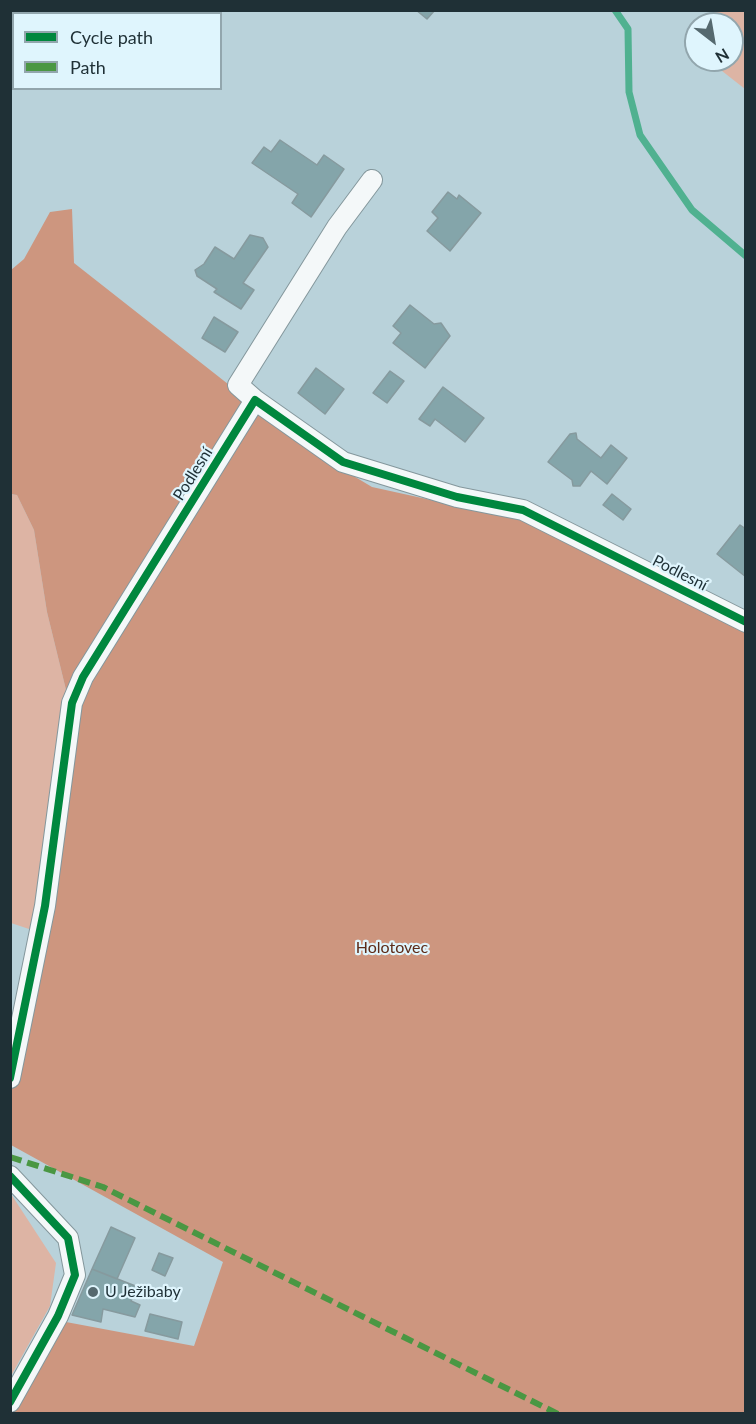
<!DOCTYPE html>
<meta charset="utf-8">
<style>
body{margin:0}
#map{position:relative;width:756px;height:1424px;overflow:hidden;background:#b9d2da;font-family:Lato,sans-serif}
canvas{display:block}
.frame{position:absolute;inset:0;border:12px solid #1f3036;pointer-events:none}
.legend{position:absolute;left:12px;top:12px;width:210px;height:78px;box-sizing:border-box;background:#dff5fd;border:2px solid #92a6ad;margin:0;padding:8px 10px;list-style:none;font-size:18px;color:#1f3036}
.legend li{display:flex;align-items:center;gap:12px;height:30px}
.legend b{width:30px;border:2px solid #92a6ad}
.north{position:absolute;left:684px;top:12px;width:60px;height:60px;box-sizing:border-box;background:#dff5fd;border:2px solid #92a6ad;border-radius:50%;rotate:149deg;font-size:16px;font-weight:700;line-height:24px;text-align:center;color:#1f3036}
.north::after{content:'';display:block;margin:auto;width:21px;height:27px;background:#55696f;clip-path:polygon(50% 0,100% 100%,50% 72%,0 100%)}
</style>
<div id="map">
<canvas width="756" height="1424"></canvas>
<div class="frame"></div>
<ul class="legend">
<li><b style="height:8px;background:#00873e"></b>Cycle path</li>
<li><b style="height:8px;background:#4a9743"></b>Path</li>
</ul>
<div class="north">N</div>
</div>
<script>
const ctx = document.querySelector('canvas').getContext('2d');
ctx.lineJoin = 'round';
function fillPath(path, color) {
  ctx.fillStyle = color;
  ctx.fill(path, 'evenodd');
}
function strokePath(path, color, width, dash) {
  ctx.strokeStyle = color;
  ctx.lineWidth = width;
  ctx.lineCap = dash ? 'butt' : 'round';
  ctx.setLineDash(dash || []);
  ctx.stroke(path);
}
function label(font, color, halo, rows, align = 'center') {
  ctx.font = font + ' Lato,sans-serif';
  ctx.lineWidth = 4.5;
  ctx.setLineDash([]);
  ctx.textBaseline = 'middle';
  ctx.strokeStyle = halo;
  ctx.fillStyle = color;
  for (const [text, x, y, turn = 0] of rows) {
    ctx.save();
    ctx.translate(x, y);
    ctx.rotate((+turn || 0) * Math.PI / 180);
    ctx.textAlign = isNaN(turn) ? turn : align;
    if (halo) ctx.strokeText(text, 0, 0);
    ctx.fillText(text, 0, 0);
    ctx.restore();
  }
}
const green = new Path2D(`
 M714,10L745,11V89L708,60H732V24H712Z
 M10,494L17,495L34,530L47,612L69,702L35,931L11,923Z
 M11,1194L56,1263L50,1306L11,1376Z`);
const forest = new Path2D(`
 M72,209L74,263L317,454L372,487L522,520L745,631V1413H11L66,1322L194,1346L223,1262L11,1145V1037L27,972L69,702L47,612L34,530L17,495L11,494V270L24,259L50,212Z`);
const stream = new Path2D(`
 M615,10L628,29L629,92L640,135L692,210L746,256`);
const building = new Path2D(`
 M88,10H124L127,14H86Z
 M416,10H435L427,19Z
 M280,140L317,165L324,155L344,169L311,217L292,203L298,194L252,163L264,147L271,152Z
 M448,192L457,199L459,195L481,213L450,251L427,231L438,218L432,212Z
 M250,235L263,238L268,247L243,283L254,290L241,309L214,292L217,289L197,276L195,270L204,264L215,247L234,259Z
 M410,305L434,324L441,323L450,336L425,368L393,343L401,333L393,326Z
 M214,317L238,332L225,352L202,338Z
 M316,368L344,389L325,414L298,393Z
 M390,371L404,381L387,403L373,393Z
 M443,387L484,418L465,442L435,419L430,426L419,419Z
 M576,433L577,439L601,458L611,445L627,458L607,484L591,471L580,486H573L572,480L548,462L570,434Z
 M612,494L631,509L623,520L603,505Z
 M740,525L746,529V577L717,554Z
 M111,1227L135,1238L117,1279L92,1269Z
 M159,1253L173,1258L165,1276L152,1270Z
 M92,1269L138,1287L131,1301L140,1305L135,1317L103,1309L101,1322L72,1315Z
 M150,1314L182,1322L178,1339L145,1331Z`);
const street = new Path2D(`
 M255,400L238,385L337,227L372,180
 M10,1078L45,906L72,703L83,677L255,400L343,462L457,497L523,510L746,622
 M10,1176L68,1238L75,1275L58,1316L10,1402`);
const quiet = new Path2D(`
 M10,1157L103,1187L558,1414`);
const cycleway = new Path2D(`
 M10,1078L45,906L72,703L83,677L255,400L343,462L457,497L523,510L746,622
 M10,1176L68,1238L75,1275L58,1316L10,1402`);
const markers = [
 [93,1292,6,"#55696f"]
];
const streetNames = [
 ["Podlesní",193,474,-58],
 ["Podlesní",680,573,27]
];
const parkNames = [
 ["Holotovec",392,948]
];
const poiNames = [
 ["U Ježibaby",105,1292]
];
fillPath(green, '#ddb4a4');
fillPath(forest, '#cd967f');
strokePath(stream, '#50b190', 7);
fillPath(building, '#84a5aa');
strokePath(building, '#869a9e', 1.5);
strokePath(street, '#84979c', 22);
strokePath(street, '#f4f8f9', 20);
strokePath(quiet, '#4a9743', 6, [12, 6]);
strokePath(cycleway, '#00873e', 8);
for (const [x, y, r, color] of markers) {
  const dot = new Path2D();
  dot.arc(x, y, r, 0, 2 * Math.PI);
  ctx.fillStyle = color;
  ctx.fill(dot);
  strokePath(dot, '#dff5fd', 2);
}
label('16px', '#1f3036', '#dff5fd', streetNames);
label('16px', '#5d2c19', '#dff5fd', parkNames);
label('16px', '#1f3036', '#dff5fd', poiNames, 'left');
</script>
